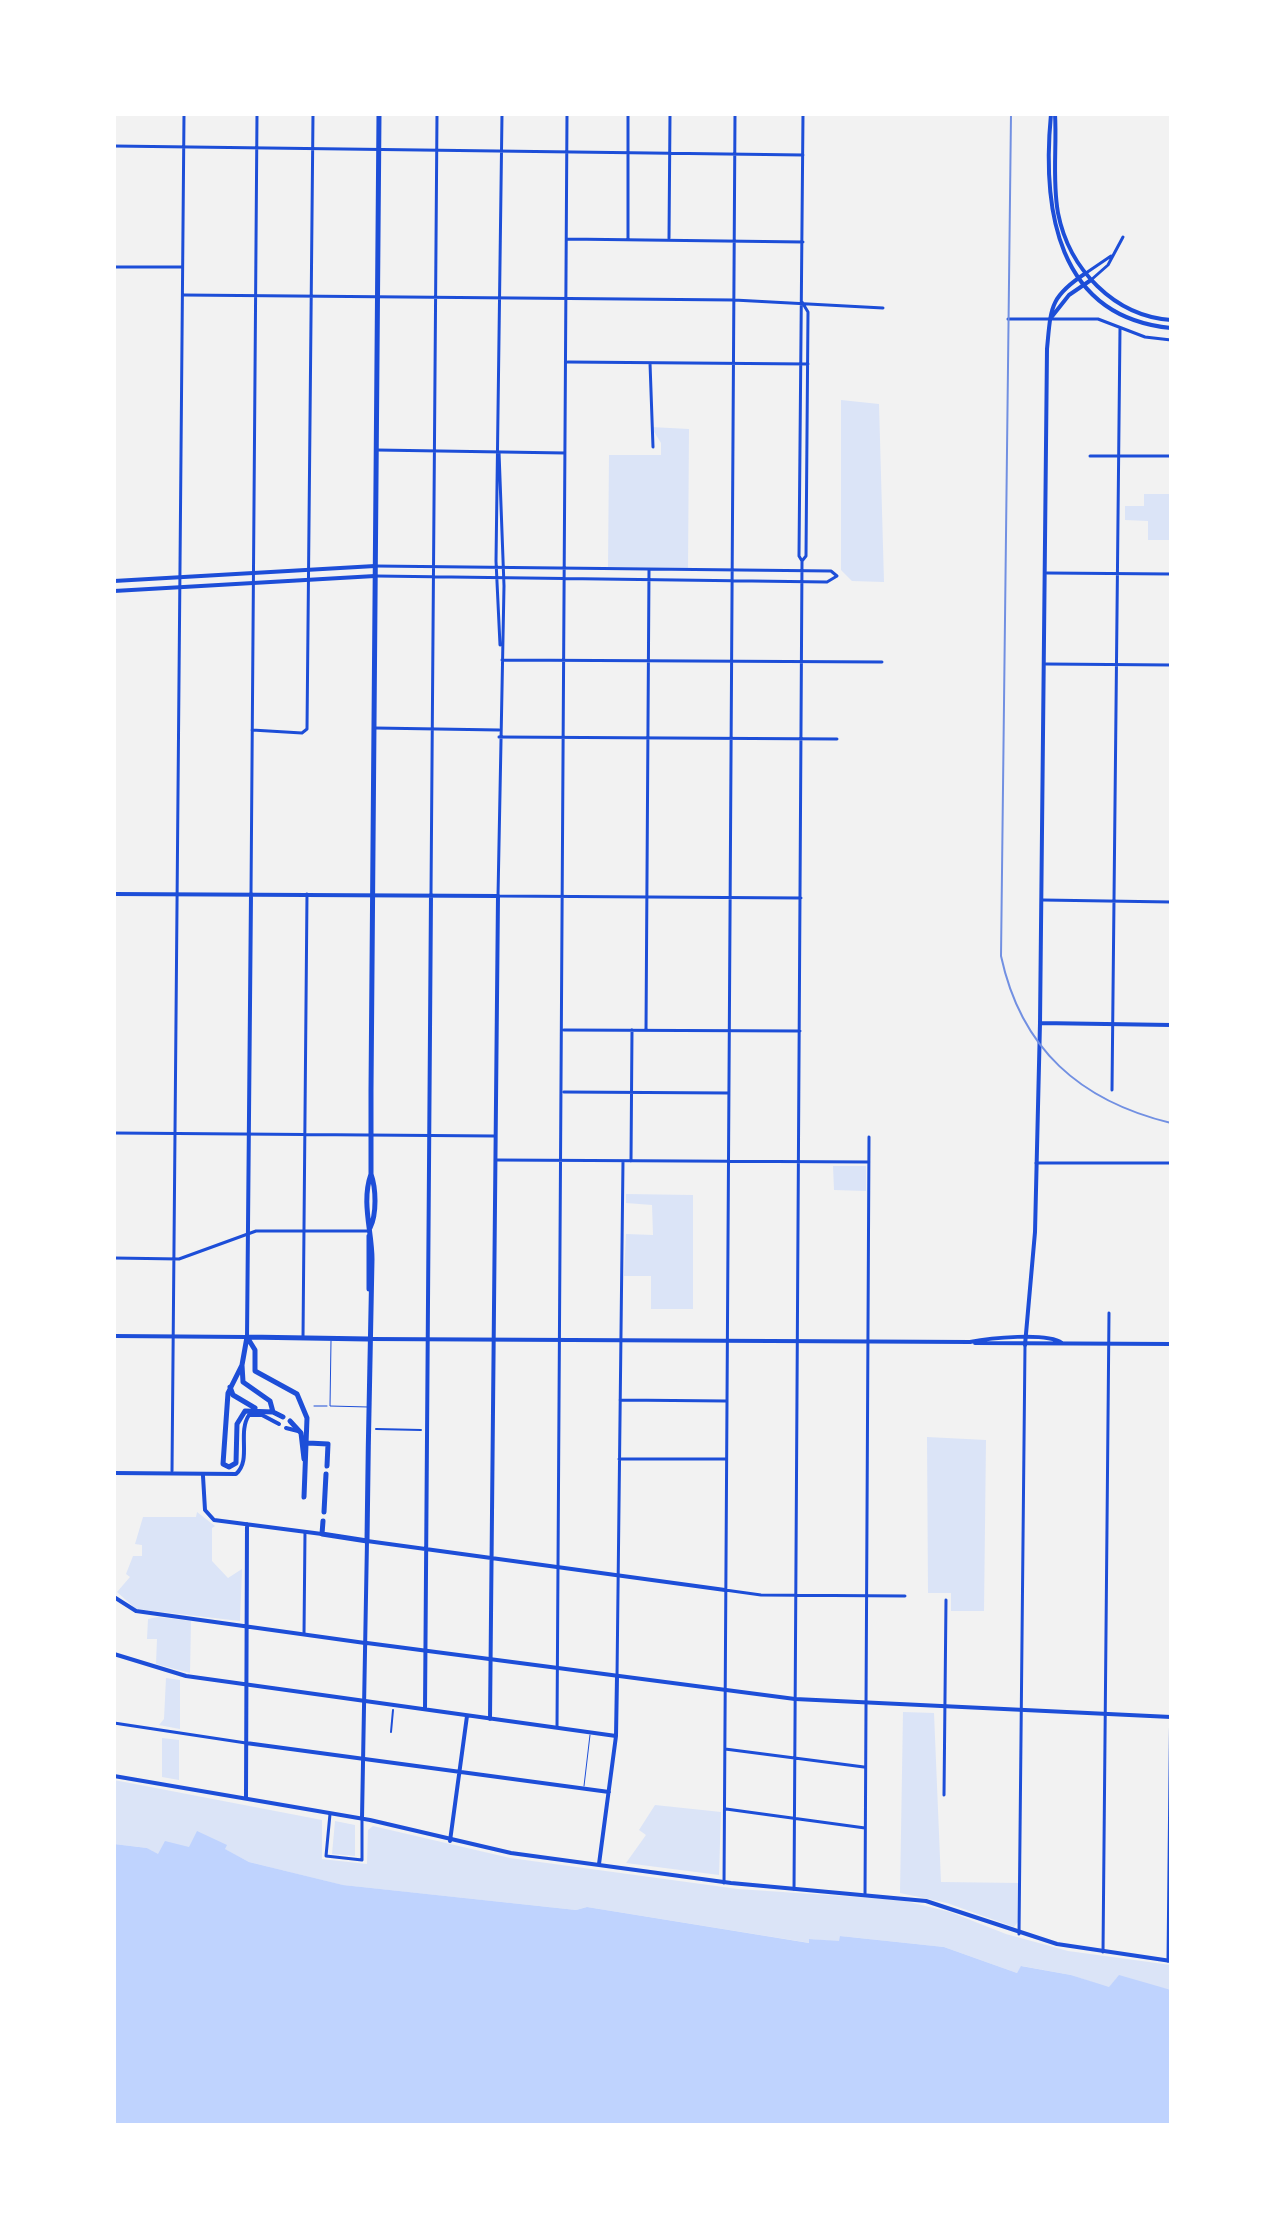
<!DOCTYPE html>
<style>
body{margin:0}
#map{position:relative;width:1285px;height:2239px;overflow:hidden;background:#f2f2f2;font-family:"Public Sans",sans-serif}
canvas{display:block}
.frame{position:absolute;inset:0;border:116px solid #fff;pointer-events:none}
</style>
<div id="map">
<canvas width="1285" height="2239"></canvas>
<div class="frame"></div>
</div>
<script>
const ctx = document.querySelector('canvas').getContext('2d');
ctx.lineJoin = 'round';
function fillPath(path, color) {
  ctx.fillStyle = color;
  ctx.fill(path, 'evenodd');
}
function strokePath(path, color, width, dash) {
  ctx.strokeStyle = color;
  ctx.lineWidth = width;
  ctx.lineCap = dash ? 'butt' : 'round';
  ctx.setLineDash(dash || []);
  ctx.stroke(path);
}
const green = new Path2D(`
 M841,400L879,404L884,582L852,581L841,570Z
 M651,427L689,429L688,568L608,567L609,455H661V443Z
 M1144,494H1171V540H1148V521L1125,520V506H1144Z
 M833,1166H866V1191L834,1190Z
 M626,1194L693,1195V1309H651V1276H624L626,1234L653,1235L652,1205L626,1203Z
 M927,1437L986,1440L984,1611H951V1593H928Z
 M197,1512L215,1526L212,1528V1561L228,1578L242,1569L240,1621L136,1609L117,1592L130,1577L126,1574L133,1556H142V1545L135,1544L143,1517H196Z
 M158,1617L191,1621L190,1673L156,1664L157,1639H147L148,1619Z
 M166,1678L180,1680V1729L159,1725L164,1719Z
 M903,1712L934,1713L941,1882L1019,1883L1018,1922L1014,1927L947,1903L900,1893Z
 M162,1738L179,1740V1780L162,1777Z
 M114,1780L322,1820V1859L367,1864L368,1830L373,1826L510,1858L738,1889L901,1900L950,1912L1006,1934L1068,1951L1171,1965V1990L1117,1978L1109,1988L1071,1975L1022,1966L1017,1973L944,1947L840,1936V1942L810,1939V1943L587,1907L576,1910L342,1885L249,1862L224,1849L226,1845L189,1847L158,1855L147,1848L114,1844Z
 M655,1805L721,1812L719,1875L626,1863L646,1835L639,1830Z
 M335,1821L355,1825V1856L332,1854Z`);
const water = new Path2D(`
 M197,1831L227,1845L225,1849L249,1862L343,1885L576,1910L587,1907L809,1943V1939L839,1941L840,1936L944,1947L1017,1973L1021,1966L1071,1975L1109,1987L1119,1975L1171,1990V2125H114V1844L147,1848L158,1854L165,1841L189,1847Z`);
const service = new Path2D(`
 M331,1341L330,1406L368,1407
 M314,1406H327
 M584,1786L590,1735`);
const pedestrian = new Path2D(`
 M376,1429L421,1430
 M391,1732L393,1710`);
const minor = new Path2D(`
 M114,146L803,155
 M628,238V114
 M669,238L670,114
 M567,239L803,242
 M114,267H182
 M1086,273L1111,256
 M1091,280L1108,265L1123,237
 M184,295L734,300L883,308
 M1008,319H1098L1145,337L1171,340
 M568,362L808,364
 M650,363L653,447
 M377,450L565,453
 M499,452L504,586L498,896L801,898
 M1090,456H1171
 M802,561L799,556L803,114
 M375,566L831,571L837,576L827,582L376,576
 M1047,573L1171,574
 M500,645L496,561L502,114
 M502,660L882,662
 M1046,664L1171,665
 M375,728L499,730
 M252,730L302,733L307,729L313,114
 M499,737L837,739
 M251,894L257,114
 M431,894L437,114
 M1043,900L1171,902
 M564,1030L800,1031
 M646,1030L649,570
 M1112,1090L1120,328
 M564,1092L728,1093
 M114,1133L494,1136
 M497,1160L869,1162
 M631,1161L632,1030
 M1036,1163H1171
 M114,1258L179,1259L256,1231H370
 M303,1338L307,894
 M620,1400L726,1401
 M619,1459H726
 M172,1471L184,114
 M725,1590L761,1595L905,1596
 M304,1634L305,1532
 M617,1677L623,1161
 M114,1723L246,1743
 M557,1726L567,114
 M725,1749L864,1767
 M944,1795L946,1600
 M726,1809L865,1828
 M330,1814L326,1856L362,1860V1819
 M724,1883L735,114
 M794,1889L802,561L806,556L808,312L802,302
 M865,1895L869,1137
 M1019,1934L1025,1345
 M1103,1952L1109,1313
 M1168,1961L1171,1679`);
const tertiary = new Path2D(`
 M1050,319L1069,295L1091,280
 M114,581L375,566
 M114,591L375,576
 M114,894L498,896L490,1719
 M1040,1023L1171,1025
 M247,1337L251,894
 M1025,1345L1035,1232L1040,1023L1047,349C1051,308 1049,297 1086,273
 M286,1428L298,1431
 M114,1473L236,1474C252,1460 237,1433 249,1415H262L279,1424
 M203,1476L205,1510L214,1520L322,1534
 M367,1541L725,1590
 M114,1597L136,1611L365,1643
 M114,1654L186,1676L616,1736
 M425,1709L431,895
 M246,1743L609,1792
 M246,1797L247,1524
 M450,1841L467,1716
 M599,1864L616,1736L617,1677`);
const secondary = new Path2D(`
 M1051,114C1042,208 1056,317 1171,328
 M1055,114C1057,147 1052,180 1058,213C1069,269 1114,316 1171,320
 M114,1336L247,1337
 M371,1339L970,1342C989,1338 1047,1332 1062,1343
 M975,1343L1171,1344
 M367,1643L795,1699L1171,1717
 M114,1776L370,1820L511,1853L731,1883L926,1901L1057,1944L1171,1961
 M362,1818L367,1541`);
const primary = new Path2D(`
 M370,1228C377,1214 376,1188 371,1174V1090L379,114
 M369,1289V1236
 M247,1337L255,1350V1371L297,1394L307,1418L304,1497
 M247,1337L368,1339
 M247,1337L242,1365L243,1382L270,1401L273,1412
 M242,1365L228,1393L223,1464L229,1467L236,1463L237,1424L245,1411L273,1412L283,1417
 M230,1387L233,1395L255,1408
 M290,1421L301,1433L304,1459
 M308,1443L328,1444L327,1466
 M324,1512L326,1474
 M323,1521L322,1534L367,1541C368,1447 370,1352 372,1259C372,1231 361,1202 371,1174`);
const rail = new Path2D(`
 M1011,114L1001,956C1021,1049 1080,1101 1171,1123`);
fillPath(green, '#dbe4f7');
fillPath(water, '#bfd3fe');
strokePath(service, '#1d4ed8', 1);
strokePath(pedestrian, '#1d4ed8', 2);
strokePath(minor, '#1d4ed8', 3);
strokePath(tertiary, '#1d4ed8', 4);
strokePath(secondary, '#1d4ed8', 4);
strokePath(primary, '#1d4ed8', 5);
strokePath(rail, '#7290e2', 2);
</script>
